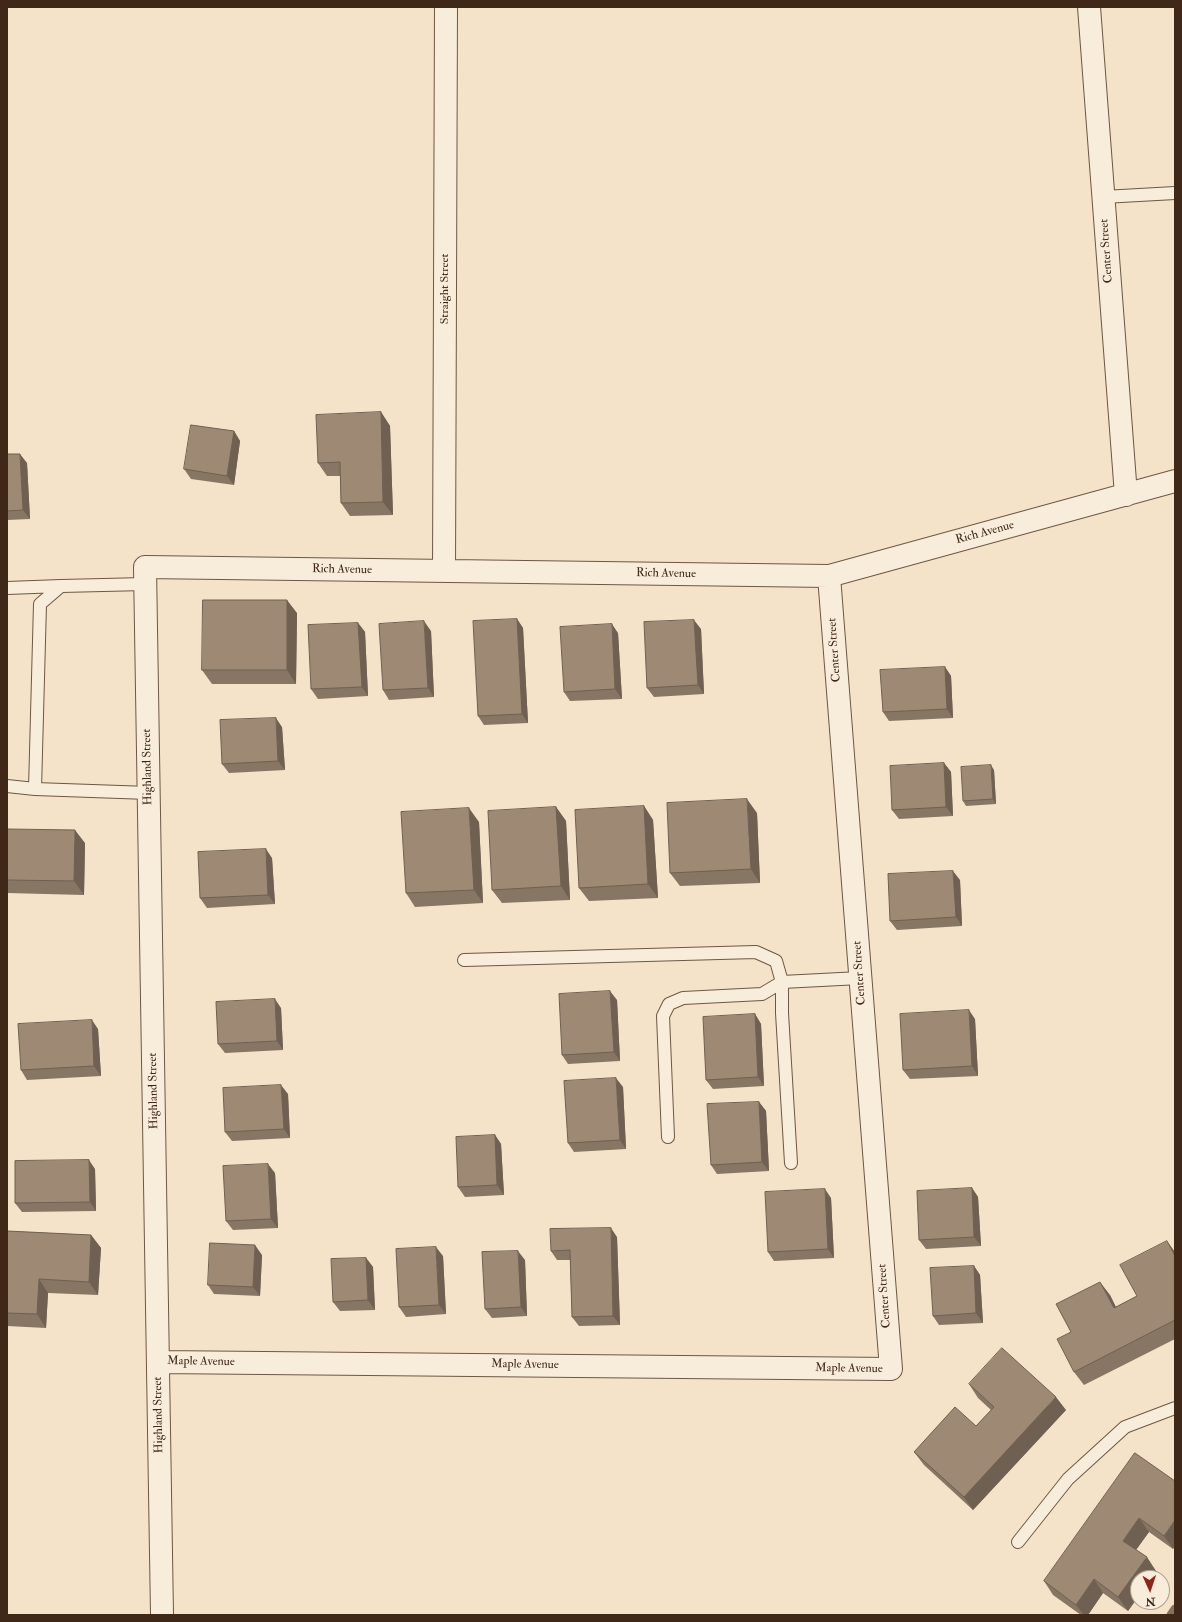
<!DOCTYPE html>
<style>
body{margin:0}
#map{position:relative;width:1182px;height:1622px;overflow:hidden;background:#f4e3c8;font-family:"IM FELL Double Pica",serif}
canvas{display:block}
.frame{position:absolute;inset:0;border:8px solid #402819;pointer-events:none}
.north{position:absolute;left:1130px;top:1570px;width:40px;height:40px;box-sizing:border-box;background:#f8eddb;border:1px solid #ae9e8d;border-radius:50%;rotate:177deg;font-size:11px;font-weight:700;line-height:16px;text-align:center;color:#402819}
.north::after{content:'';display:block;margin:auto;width:14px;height:18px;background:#8f2418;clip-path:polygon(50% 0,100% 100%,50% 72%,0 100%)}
</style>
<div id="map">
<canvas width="1182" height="1622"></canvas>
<div class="frame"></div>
<div class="north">N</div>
</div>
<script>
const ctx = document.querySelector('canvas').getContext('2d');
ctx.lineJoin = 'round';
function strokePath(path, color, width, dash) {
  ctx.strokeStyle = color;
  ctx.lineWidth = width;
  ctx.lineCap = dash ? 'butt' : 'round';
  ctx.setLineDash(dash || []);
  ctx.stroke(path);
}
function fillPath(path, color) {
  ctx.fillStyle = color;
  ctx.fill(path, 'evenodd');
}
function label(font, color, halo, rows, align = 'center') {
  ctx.font = font + ' "IM FELL Double Pica",serif';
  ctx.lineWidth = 3;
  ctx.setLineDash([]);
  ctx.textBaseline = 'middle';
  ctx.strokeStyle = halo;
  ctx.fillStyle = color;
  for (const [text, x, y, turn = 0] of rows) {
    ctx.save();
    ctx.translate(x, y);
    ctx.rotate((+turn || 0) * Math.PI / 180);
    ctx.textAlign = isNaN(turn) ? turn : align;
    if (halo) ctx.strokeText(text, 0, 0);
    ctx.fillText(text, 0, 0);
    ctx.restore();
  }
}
const stream = new Path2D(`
 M1171,1615L1175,1609`);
const service = new Path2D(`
 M1103,197L1175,193
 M145,584L61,586L40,604L35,789L149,793
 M7,588L61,586
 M7,786L35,789
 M464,960L756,952L776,961L782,982L860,978
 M782,982V1013L791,1163
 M668,1137L663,1016L669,1004L683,998L762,994L782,982
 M1018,1542L1068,1479L1125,1427L1175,1408`);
const minor = new Path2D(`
 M1089,7L1126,495
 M444,571L446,7
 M159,1362L891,1369L829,576
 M162,1615L145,567L829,576L1175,481`);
const wall = new Path2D(`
 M381,412L390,426L393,515L350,516L341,503L340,476H327L318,463Z
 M234,431L240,441L234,485L191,479L184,469Z
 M7,454L27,463L30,519L7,520Z
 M297,613L296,684H212L202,670Z
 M517,619L523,628L528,723L484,725L478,716Z
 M358,623L365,632L368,696L318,699L311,689Z
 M701,629L704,694L654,697L647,688Z
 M431,631L434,697L389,700L383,690Z
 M618,633L622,699L570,701L564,692Z
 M945,667L951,676L953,718L889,721L883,712Z
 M282,727L285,770L229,773L222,764Z
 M944,763L951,772L953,816L899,819L892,810Z
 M994,770L996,804L966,806L963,801Z
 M644,806L653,820L658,898L589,901L579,888Z
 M556,807L566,821L570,900L502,903L492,890Z
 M757,813L760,883L680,886L670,873Z
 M479,822L483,903L415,907L406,893Z
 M7,829L85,843L84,895L7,893Z
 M272,858L275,904L207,908L200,898Z
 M960,880L962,926L897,930L890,921Z
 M617,1000L620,1061L568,1064L562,1055Z
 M281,1008L283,1050L225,1053L218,1044Z
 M755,1014L761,1024L764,1086L713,1089L706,1080Z
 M975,1019L978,1076L910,1079L903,1070Z
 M98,1029L101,1076L27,1080L21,1070Z
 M623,1087L626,1149L574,1152L568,1143Z
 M288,1094L290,1138L232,1141L225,1132Z
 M759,1102L766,1111L769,1171L717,1174L711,1165Z
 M495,1135L501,1144L504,1195L465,1197L458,1187Z
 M95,1169L96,1211L22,1212L15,1203Z
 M275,1173L278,1228L233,1230L226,1221Z
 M972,1188L978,1197L981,1246L926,1249L919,1240Z
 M831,1198L834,1258L774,1261L768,1252Z
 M7,1231L91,1235L101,1248L98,1295L48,1293L46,1328L7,1326Z
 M617,1237L620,1325L579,1326L572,1317L570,1260H557L551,1251Z
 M1175,1252V1339L1084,1385L1074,1372L1071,1332L1110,1295L1116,1307L1137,1296Z
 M262,1255L260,1296L214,1294L208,1285Z
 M443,1256L446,1314L406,1317L399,1307Z
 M366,1258L373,1267L375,1310L340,1311L333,1302Z
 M525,1260L527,1316L492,1318L485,1309Z
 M974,1266L980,1275L983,1323L939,1325L933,1316Z
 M969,1384L1066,1410L973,1510L924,1465L914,1452L976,1426L991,1410L978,1398Z
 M1135,1453L1173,1549L1149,1532L1136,1550L1156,1571L1128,1611L1103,1593L1088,1615H1081L1053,1595L1044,1581Z`);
const shadedWall = new Path2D(`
 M381,412L390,426L393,515L383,502Z
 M234,431L240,441L234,485L227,476Z
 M20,454L27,463L30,519L23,510Z
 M287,600L297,613L296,684L287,670Z
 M517,619L523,628L528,723L522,714Z
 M694,620L701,629L704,694L698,685Z
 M424,621L431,631L434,697L428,688Z
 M358,623L365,632L368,696L362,687Z
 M612,624L618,633L622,699L615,689Z
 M945,667L951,676L953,718L947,709Z
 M276,718L282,727L285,770L278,761Z
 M944,763L951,772L953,816L946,807Z
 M991,765L994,770L996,804L993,799Z
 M747,799L757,813L760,883L751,869Z
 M644,806L653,820L658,898L648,884Z
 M556,807L566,821L570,900L561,886Z
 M469,808L479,822L483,903L474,890Z
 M75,830L85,843L84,895L74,881Z
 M266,849L272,858L275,904L268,895Z
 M953,871L960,880L962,926L956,917Z
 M610,991L617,1000L620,1061L614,1052Z
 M275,999L281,1008L283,1050L277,1041Z
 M969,1010L975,1019L978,1076L972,1066Z
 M755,1014L761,1024L764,1086L758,1077Z
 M92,1020L98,1029L101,1076L94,1066Z
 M616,1078L623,1087L626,1149L620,1140Z
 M281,1085L288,1094L290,1138L284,1129Z
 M759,1102L766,1111L769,1171L762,1162Z
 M495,1135L501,1144L504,1195L497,1185Z
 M89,1160L95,1169L96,1211L90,1202Z
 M268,1164L275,1173L278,1228L271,1219Z
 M972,1188L978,1197L981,1246L974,1237Z
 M825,1189L831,1198L834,1258L828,1249Z
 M611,1228L617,1237L620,1325L613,1316Z
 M91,1235L101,1248L98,1295L89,1282Z
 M1167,1241L1175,1252V1256Z
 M255,1245L262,1255L260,1296L253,1287Z
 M436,1247L443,1256L446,1314L439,1305Z
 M518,1251L525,1260L527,1316L521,1307Z
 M366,1258L373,1267L375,1310L368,1300Z
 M974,1266L980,1275L983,1323L976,1313Z
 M39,1279L48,1293L46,1328L37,1314Z
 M1100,1282L1110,1295L1123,1322L1114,1308Z
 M1056,1397L1066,1410L973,1510L964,1497Z
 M1139,1518L1149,1532L1133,1554L1123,1541Z
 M1175,1520V1547L1173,1549L1164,1536Z
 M1147,1557L1156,1571L1151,1578H1138V1597L1128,1611L1118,1597Z
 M1094,1579L1103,1593L1088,1615H1084L1076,1605Z`);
const building = new Path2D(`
 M381,412L383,502L341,503L340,462L318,463L316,415Z
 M191,425L234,431L227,476L184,469Z
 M7,454H20L23,510L7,511Z
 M203,600H287V670H202Z
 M517,619L522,714L478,716L473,621Z
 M694,620L698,685L647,688L644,622Z
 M424,621L428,688L383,690L379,624Z
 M358,623L362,687L311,689L308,625Z
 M612,624L615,689L564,692L560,627Z
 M945,667L947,709L883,712L880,670Z
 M276,718L278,761L222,764L220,720Z
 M944,763L946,807L892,810L890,766Z
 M991,765L993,799L963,801L961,767Z
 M747,799L751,869L670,873L667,803Z
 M644,806L648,884L579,888L575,810Z
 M556,807L561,886L492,890L488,811Z
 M469,808L474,890L406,893L401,812Z
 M7,829L75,830L74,881L7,880Z
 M266,849L268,895L200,898L198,852Z
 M953,871L956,917L890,921L888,874Z
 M610,991L614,1052L562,1055L559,994Z
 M275,999L277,1041L218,1044L216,1002Z
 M969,1010L972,1066L903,1070L900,1014Z
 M755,1014L758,1077L706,1080L703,1017Z
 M92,1020L94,1066L21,1070L18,1024Z
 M616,1078L620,1140L568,1143L564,1081Z
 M281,1085L284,1129L225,1132L223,1088Z
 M759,1102L762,1162L711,1165L707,1104Z
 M495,1135L497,1185L458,1187L456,1137Z
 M89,1160L90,1202L15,1203V1161Z
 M268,1164L271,1219L226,1221L223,1166Z
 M972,1188L974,1237L919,1240L917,1191Z
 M825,1189L828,1249L768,1252L765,1192Z
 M611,1228L613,1316L572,1317L570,1250L551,1251L550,1229Z
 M7,1231L91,1235L89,1282L39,1279L37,1314L7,1313Z
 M1167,1241L1175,1256V1320L1074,1372L1057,1339L1071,1332L1056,1304L1100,1282L1114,1308L1137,1296L1120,1265Z
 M210,1243L255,1245L253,1287L208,1285Z
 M436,1247L439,1305L399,1307L396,1249Z
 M518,1251L521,1307L485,1309L482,1252Z
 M366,1258L368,1300L333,1302L331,1259Z
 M974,1266L976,1313L933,1316L930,1268Z
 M1002,1348L1056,1397L964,1497L914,1452L955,1407L976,1426L994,1407L969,1384Z
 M1135,1453L1175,1481V1520L1164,1536L1139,1518L1123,1541L1147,1557L1118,1597L1094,1579L1076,1605L1044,1581Z`);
const streetNames = [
 ["Center Street",1107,251,-94],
 ["Straight Street",445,289,-90],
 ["Rich Avenue",985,533,-15],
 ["Rich Avenue",342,570,1],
 ["Rich Avenue",666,574,1],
 ["Center Street",835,650,-94],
 ["Highland Street",148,767,-91],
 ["Center Street",860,973,-94],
 ["Highland Street",154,1091,-91],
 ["Center Street",885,1296,-94],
 ["Maple Avenue",201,1362,1],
 ["Maple Avenue",525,1365,1],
 ["Maple Avenue",849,1369,1],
 ["Highland Street",159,1415,-91]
];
strokePath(stream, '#87725e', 9);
strokePath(service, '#6d5745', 14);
strokePath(minor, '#6d5745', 24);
strokePath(service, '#f8eddb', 12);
strokePath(minor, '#f8eddb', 22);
fillPath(wall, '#887664');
fillPath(shadedWall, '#6f6051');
fillPath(building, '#9e8974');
strokePath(building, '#6f6051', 1);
label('12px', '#402819', '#f8eddb', streetNames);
</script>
